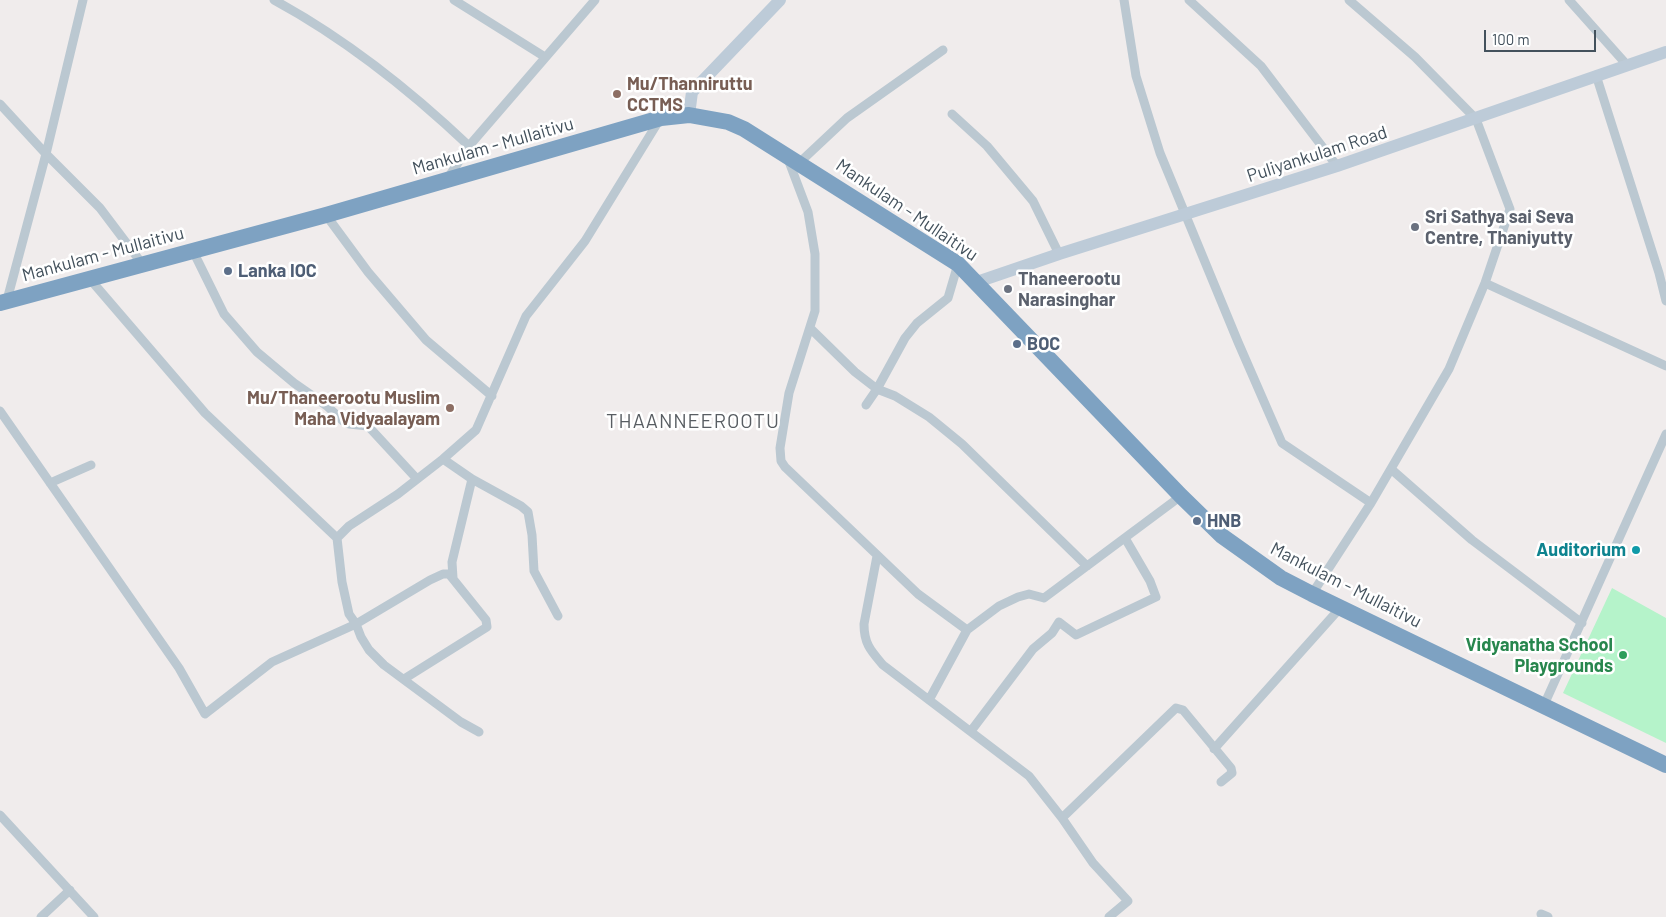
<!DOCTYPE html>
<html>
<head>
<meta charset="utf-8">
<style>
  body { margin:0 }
  #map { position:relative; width:1666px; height:917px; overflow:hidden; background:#f0ecec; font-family:Barlow,sans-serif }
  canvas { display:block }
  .scale { position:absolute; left:1484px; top:30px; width:112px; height:22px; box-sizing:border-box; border:2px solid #43515c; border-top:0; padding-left:6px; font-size:15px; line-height:18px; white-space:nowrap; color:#43515c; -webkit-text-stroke:4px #fff; paint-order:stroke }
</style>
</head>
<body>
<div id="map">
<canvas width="1666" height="917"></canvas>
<div class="scale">100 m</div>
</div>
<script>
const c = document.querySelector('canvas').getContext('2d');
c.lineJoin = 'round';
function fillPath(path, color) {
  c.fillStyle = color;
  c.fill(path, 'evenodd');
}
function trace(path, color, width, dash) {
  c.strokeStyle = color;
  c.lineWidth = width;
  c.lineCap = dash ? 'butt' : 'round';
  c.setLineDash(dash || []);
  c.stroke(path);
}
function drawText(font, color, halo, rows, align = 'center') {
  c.font = font + ' Barlow,sans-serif';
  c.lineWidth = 5;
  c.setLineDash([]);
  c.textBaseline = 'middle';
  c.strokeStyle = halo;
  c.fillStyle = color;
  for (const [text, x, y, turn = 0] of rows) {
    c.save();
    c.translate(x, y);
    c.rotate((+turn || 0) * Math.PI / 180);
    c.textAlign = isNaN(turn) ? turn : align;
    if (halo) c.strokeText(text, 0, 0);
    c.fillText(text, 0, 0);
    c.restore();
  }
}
fillPath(new Path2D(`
  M1612,588L1666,618V743L1563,693Z`), '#b5f3ca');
trace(new Path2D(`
  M274,0C344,38 411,91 469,146
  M454,0L545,57
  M1124,0L1136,76L1160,153L1238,342L1282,443L1371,503
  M1189,0L1261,66L1337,166
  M1569,0L1627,65
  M1596,75L1659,273L1666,301
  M0,104L46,154L100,208L143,265
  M952,114L987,146L1033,201L1059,254
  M788,159L808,212L815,254V311L789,393L780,448L781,461L785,467L918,594L967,630
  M799,163L847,118L943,50
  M448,178L469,146L595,0
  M326,215L368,272L426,340L492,396
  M193,251L224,314L257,352L294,383L327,406L343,421L349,424L368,426L417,479
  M89,278L205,413L337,538
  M1485,283L1666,366
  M7,300L46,154L83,0
  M810,328L855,372L877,389L895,396L929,417L962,444L1087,566
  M866,405L877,389L905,338L917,323L948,298L958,264
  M0,411L179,668L205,714L272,662L356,624L430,580L443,574H449L486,620L487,627L404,679
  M443,459L472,479L521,506L528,512L532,535L534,571L558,616
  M1391,469L1472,540L1582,623
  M50,483L91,465
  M877,556L864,624C864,644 871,651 883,665L1029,776L1062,818L1093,863L1128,901L1109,917
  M453,578L452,562L472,479
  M1312,594L1371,503L1449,369L1485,283L1510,209L1476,119L1415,57L1349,0
  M929,700L967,630L999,606L1018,597L1029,594L1044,598L1181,496
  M1544,705L1666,434
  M971,731L1033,649L1052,633L1059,622L1076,635L1156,597L1150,581L1125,538
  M479,732L461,722L384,665L369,650L361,637L356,624L349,614L342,582L337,538L349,526L398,494L443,459L476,430L526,316L585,241L660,119
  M1214,749L1341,607
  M0,815L94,917
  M1062,818L1176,708L1183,710L1231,768L1232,773L1221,782
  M1541,914L1548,917
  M41,917L70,890`), '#bbc8d1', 9);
trace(new Path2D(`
  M689,115L692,92L780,0
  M977,282L1059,254L1337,166L1666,52`), '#bdcbd8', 12);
trace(new Path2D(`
  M0,303L326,215L661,118L689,115L728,122L744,129L958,264L1181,496L1222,536L1281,578L1312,594L1666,765`), '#7ea2c2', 16);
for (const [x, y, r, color] of [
  [617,94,5,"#8d6e63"],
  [1415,227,5,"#6b7280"],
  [228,271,5,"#5c6f8a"],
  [1008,289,5,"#6b7280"],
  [1017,344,5,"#5c6f8a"],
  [450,408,5,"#8d6e63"],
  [1197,521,5,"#5c6f8a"],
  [1636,550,5,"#0f9aa8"],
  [1623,655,5,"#2e9e5b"]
]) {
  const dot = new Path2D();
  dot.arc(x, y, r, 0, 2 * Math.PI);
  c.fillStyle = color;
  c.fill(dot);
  trace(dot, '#fff', 2);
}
drawText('bold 18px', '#785e54', '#fff', [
  ["Mu/Thanniruttu",627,84],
  ["CCTMS",627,105],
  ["Mu/Thaneerootu Muslim",440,398,"right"],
  ["Maha Vidyaalayam",440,419,"right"]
], 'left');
drawText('18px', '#43515c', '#fff', [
  ["Mankulam - Mullaitivu",493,146,-16],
  ["Puliyankulam Road",1317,154,-18],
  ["Mankulam - Mullaitivu",907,210,34],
  ["Mankulam - Mullaitivu",103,254,-15],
  ["Mankulam - Mullaitivu",1346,585,27]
]);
drawText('bold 18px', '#5b616d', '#fff', [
  ["Sri Sathya sai Seva",1425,217],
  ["Centre, Thaniyutty",1425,238],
  ["Thaneerootu",1018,279],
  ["Narasinghar",1018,300]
], 'left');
drawText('bold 18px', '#4e5e75', '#fff', [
  ["Lanka IOC",238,271],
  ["BOC",1027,344],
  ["HNB",1207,521]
], 'left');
drawText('bold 18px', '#0d838f', '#fff', [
  ["Auditorium",1626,550]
], 'right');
drawText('bold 18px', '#27864d', '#fff', [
  ["Vidyanatha School",1613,645],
  ["Playgrounds",1613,666]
], 'right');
c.letterSpacing = '1px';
drawText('20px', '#585d62', '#fff', [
  ["THAANNEEROOTU",693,421]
]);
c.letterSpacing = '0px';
</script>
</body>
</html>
